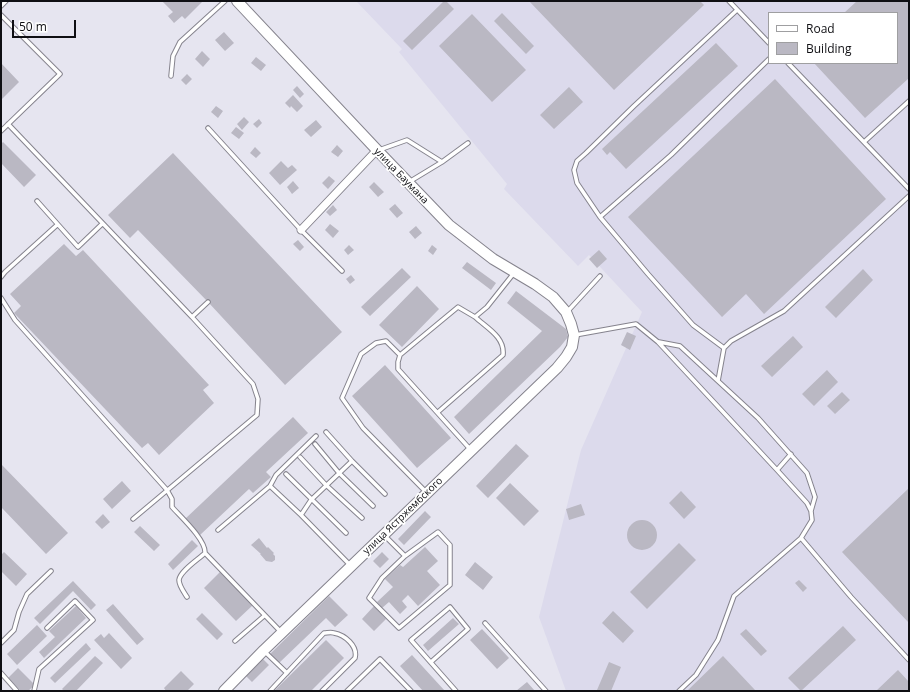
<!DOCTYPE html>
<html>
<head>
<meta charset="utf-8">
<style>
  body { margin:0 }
  #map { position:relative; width:910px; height:692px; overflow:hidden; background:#e6e5f0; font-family:"Open Sans",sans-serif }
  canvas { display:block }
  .frame { position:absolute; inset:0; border:2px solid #0f0f13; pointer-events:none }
  .legend { position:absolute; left:768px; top:12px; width:130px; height:52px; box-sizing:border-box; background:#fff; border:1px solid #9f9fa1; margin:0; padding:5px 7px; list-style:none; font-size:12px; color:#0f0f13 }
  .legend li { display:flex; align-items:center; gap:8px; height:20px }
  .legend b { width:20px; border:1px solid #9f9fa1 }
  .scale { position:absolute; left:12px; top:20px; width:64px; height:18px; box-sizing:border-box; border:2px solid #0f0f13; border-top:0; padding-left:5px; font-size:12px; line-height:14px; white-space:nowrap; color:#0f0f13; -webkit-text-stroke:3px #fff; paint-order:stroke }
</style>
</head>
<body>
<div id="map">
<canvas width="910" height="692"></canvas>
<div class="frame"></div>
<ul class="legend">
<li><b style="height:5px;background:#fff"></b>Road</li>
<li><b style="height:11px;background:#bab8c3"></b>Building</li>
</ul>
<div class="scale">50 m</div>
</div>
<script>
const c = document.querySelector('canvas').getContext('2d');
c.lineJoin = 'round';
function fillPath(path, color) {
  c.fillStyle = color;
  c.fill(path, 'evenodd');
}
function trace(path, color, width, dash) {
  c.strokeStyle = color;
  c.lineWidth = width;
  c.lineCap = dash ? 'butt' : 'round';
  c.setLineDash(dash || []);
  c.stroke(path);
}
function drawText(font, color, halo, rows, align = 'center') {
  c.font = font + ' "Open Sans",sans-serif';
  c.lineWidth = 3.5;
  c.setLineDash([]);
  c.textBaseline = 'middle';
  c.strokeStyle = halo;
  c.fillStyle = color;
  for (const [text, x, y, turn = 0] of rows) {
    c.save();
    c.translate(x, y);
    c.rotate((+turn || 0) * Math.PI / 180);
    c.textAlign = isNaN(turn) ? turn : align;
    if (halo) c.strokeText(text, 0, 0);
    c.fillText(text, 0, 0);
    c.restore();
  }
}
fillPath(new Path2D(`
  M356,1H909V691H566L539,617L581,450L642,312L589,255L578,266L504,189L507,184L399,52L402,49ZM769,13H897V63H769Z`), '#dcdaec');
fillPath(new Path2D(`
  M162,1H181L182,2L183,1H203L185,19L182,16L174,23L168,16L173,12Z
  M444,1H446L454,9L412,50L403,41Z
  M529,1H700L704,5L614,90Z
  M857,1H909V78L865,118L814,63H897V13H844Z
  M502,13L534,46L526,54L494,21Z
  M472,14L526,70L492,102L439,46Z
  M224,32L234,43L225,51L215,40Z
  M716,43L738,66L626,169L610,152L607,155L602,149Z
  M202,51L210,59L203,67L195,59Z
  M256,57L266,65L261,71L251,63Z
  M1,63L19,82L1,100Z
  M187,74L192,79L186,85L181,80Z
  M775,79L886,199L764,314L746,294L722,317L628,217Z
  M297,86L304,94L300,98L293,90Z
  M569,87L583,102L554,129L540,115Z
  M293,95L303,106L297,112L291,106L290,108L285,103Z
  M216,106L223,111L218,118L211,112Z
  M244,117L249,122L242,130L237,124Z
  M259,119L262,123L257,128L253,124Z
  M316,120L322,127L311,137L304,130Z
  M236,127L244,133L239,139L231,133Z
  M3,142L36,175L24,187L1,163V144Z
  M337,145L343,151L338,157L331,152Z
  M255,147L261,153L256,158L250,153Z
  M173,153L342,332L285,385L208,302L138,230L130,238L108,215Z
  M281,161L288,168L292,165L297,170L280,185L269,173Z
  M329,176L335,181L328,189L322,183Z
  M293,181L299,188L292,194L287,187Z
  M374,182L384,192L378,197L369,187Z
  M395,204L403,213L397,218L389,209Z
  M333,205L337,210L330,216L326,212Z
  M330,224L339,231L333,238L325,230Z
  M416,226L422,233L415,239L409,232Z
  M298,240L304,247L300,251L293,244Z
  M64,244L76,256L83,250L209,385L203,390L214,403L159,455L148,443L142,448L14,313L21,306L10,294Z
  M349,245L354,250L348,255L344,250Z
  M432,245L437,249L433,255L428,251Z
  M599,250L607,259L597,268L589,259Z
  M467,262L496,283L491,290L462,268Z
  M402,268L411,277L370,316L361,307Z
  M863,269L873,280L836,318L825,307Z
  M351,275L355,280L350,284L346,279Z
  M417,286L439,309L402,347L379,325Z
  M516,291L566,329L568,337L560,347L469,434L454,417L542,331L507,303Z
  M627,332L636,336L630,350L621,345Z
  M793,336L803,347L772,377L761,366Z
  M385,365L451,438L417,468L352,396Z
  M827,370L838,382L814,406L802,394Z
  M842,392L850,400L835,414L827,406Z
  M293,417L308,433L266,472L271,477L253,493L249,489L200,535L185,519Z
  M516,444L529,456L488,498L476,486Z
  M1,464L68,533L46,554L1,507Z
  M122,481L131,491L112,509L103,499Z
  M510,483L539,511L524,526L496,498Z
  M909,488V623L842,552Z
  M681,491L696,507L684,519L669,503Z
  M581,504L585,515L569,520L566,509Z
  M425,511L431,517L404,545L398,539Z
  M103,514L110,522L102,529L95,522Z
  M627 535a15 15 0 1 1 30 0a15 15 0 1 1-30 0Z
  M140,526L160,545L154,551L134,532Z
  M259,538L267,548L268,547L274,553L273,554L275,556V560L272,562L266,561L260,554H261L251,545Z
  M192,540L198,546L173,570L168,564Z
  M679,543L696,560L647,609L630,592Z
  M425,547L438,561L427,571L440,585L418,606L408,595L402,601L407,607L400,614L389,602L382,608L377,602L393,587L385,579L400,565L403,567Z
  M4,552L27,574L16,586L1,571V555Z
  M382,552L389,559L380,568L373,561Z
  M475,562L493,577L483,590L465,575Z
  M221,571L253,605L236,621L204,588Z
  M799,580L807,588L803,592L795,583Z
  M73,581L96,605L91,610L73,591L40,624L34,618Z
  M329,596L348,615L335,627L326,618L279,663L270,654Z
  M113,604L144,639L137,645L106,610Z
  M76,606L86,618L44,658L39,652L55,637L49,631Z
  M374,606L386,619L374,631L362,619Z
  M613,611L634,631L623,643L602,623Z
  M202,613L223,634L217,640L196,619Z
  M453,618L459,624L428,651L423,645Z
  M37,625L47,636L17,665L7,654Z
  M843,626L856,640L801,691L788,678Z
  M482,629L509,658L497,669L470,640Z
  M746,629L767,651L761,656L740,634Z
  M109,633L132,658L121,669L94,640L101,634L104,638Z
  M326,640L344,658L311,691H274Z
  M86,643L91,649L55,683L50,678Z
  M412,655L445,691H423L400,666Z
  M95,656L103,663L76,691H64L62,689Z
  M723,656L755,690L687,691Z
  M263,659L269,665L252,682L246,676Z
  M609,662L621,667L611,691H599L597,690Z
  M18,668L35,685L28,691H21L8,678Z
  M898,670L909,682V691H876Z
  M181,671L194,684L187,691H166L164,688Z
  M527,682L535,691H516Z`), '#bab8c3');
const service = new Path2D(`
  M729,1L769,43
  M1,6L6,1
  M1,15L60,74L1,131
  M788,63L909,189
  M171,76L173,56L180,42L225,1
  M8,124L192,317L253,384L258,399L257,415L133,519
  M208,128L301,230L342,271
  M864,142L909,101
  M379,150L407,140L442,162L468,143
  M409,182L442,162
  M37,201L78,247L102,224
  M600,217L671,155L769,59
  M1,277L5,272L57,225
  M1,298L15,320L167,490L172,499V507C181,517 206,540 205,553
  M567,312L600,276
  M192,317L208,302
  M575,335L636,324L658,342L777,470L807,503L811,511L812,520L801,538L851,597L909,660
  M659,342L680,346L758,418L807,473L815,497L811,511
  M724,348L693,325L648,274L600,217L577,183L574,170L577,161L586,153L634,106L737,10
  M400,355L386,341L376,343L361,354L342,398L363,428L426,492
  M718,381L724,348L731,341L784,311L909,196
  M438,412L503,355C505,337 487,328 475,317
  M326,432L352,461L385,494
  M315,444L339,473L373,506
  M470,449L398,369V362L400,355L458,307L475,317L487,307L514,273
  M300,457L326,485L362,518
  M777,470L791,454
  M286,474L346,533
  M270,486L276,475L316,436
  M301,515L311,500L352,461
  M218,530L270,486L301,515L350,565
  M384,535L405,556L382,578L369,598L399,628L450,585V545L438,532L405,556
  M187,597C184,592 179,586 179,580C180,571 199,559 205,553L281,632
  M485,623L546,691
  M235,641L264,616
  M1,643L14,630L19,612L27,594L51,571
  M264,651L287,673
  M431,662L468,629L450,607L411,640L456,691
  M1,673L17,691
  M34,691L39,669L93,620L75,601L47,628
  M270,691L324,633C327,633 331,632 334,633C345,635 358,646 355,658L322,691
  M347,691L380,659L411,691
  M679,691L696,675L718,640L734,596L801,538`);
const minor = new Path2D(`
  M301,230L377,150`);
const secondary = new Path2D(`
  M224,691L264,650L557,368L566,357L572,347L574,335L571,324L566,312L553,297L535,284L493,259L449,225L377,150L237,1`);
trace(service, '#85838d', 5.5);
trace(minor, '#85838d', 9);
trace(secondary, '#85838d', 12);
trace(service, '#fff', 3.5);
trace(minor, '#fff', 7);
trace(secondary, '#fff', 10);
drawText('10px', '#0f0f13', '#fff', [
  ["улица Баумана",401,176,46],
  ["улица Ястржембского",403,516,-44]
]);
</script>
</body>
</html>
